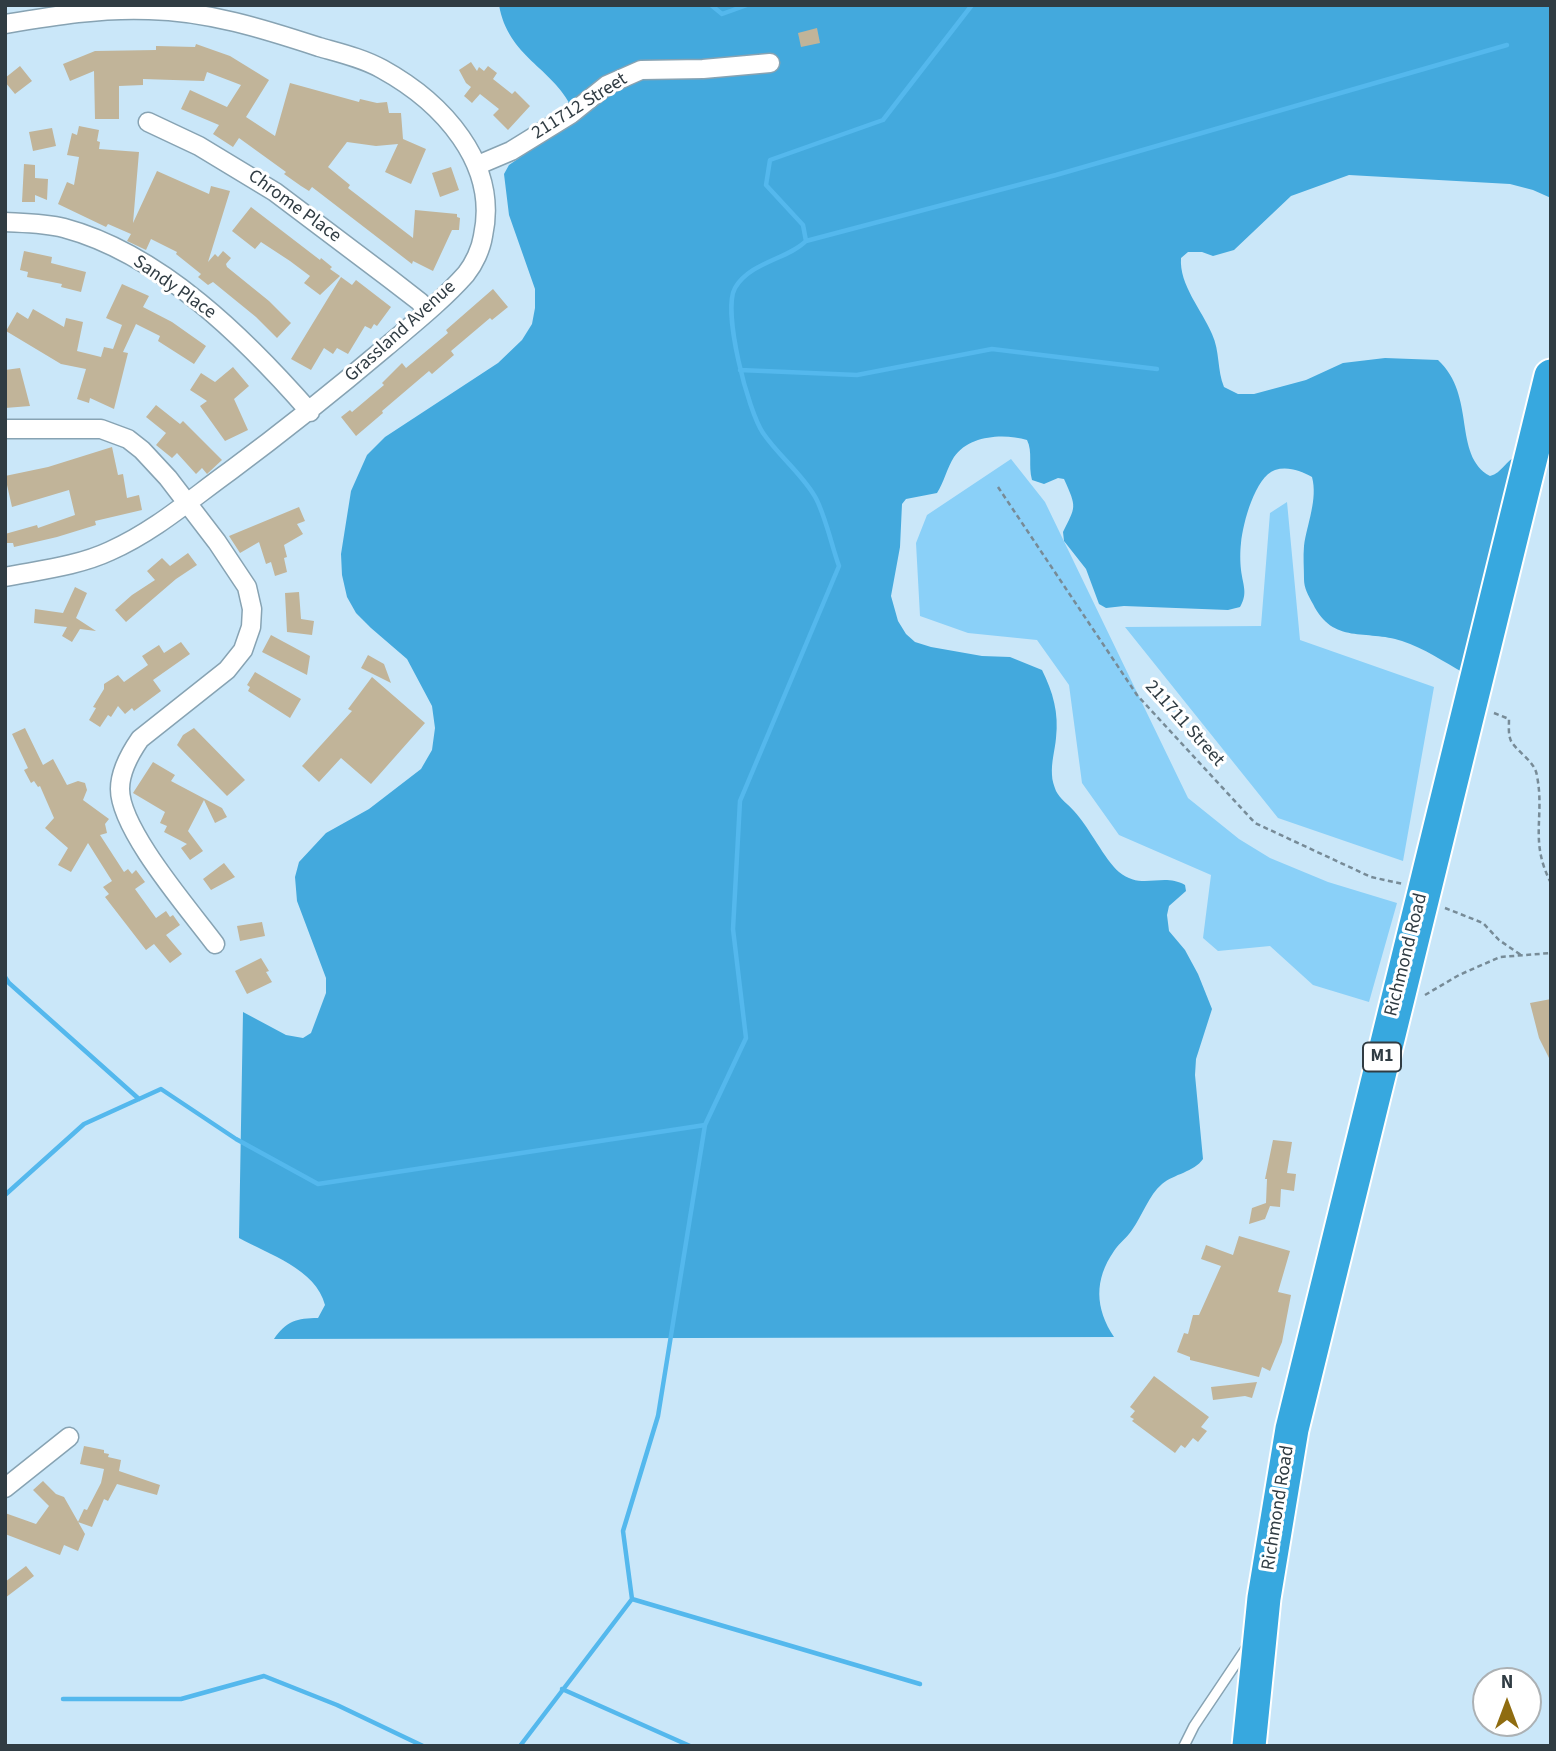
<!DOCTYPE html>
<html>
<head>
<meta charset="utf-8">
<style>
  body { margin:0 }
  #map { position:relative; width:1556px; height:1751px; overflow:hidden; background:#cae7f9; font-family:"Source Sans 3",sans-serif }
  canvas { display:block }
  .frame { position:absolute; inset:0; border:7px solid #303c43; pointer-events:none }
  .north { position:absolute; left:1472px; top:1667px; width:70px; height:70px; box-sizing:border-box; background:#fff; border:2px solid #acb1b4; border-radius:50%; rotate:0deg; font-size:19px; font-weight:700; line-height:28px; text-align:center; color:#303c43 }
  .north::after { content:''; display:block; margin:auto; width:24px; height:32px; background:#8f6c10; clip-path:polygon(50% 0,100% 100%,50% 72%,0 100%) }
</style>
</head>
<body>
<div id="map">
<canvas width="1556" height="1751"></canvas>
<div class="frame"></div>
<div class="north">N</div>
</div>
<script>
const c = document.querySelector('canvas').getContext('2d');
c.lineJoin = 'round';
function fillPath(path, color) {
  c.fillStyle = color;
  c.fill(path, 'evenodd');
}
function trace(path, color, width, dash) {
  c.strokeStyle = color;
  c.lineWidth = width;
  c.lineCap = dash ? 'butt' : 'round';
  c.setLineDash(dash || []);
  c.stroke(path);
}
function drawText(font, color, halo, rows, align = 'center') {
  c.font = font + ' "Source Sans 3",sans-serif';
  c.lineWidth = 6;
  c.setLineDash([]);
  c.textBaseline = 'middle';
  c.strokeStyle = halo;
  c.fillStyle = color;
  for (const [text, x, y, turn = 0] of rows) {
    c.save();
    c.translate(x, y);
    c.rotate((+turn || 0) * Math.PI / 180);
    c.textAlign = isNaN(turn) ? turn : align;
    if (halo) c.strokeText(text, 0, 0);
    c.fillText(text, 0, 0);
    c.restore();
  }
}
fillPath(new Path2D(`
  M1011,459L1045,502L1188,798L1239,839L1270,858L1328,882L1397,903L1369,1002L1313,985L1270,946L1218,951L1203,938L1211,875L1119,835L1082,783L1069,685L1037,640L968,633L920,616L916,543L927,515Z
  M1287,502L1300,640L1434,687L1403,861L1278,818L1125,627L1261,626L1270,513Z`), '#8ad0f8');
fillPath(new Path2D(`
  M499,5H1551V198L1533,190L1510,184L1349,175L1291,196L1234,250L1213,256L1202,252H1188L1181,258C1179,285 1202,310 1212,334C1220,351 1217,370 1224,387L1238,394H1254L1306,380L1343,363L1385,358L1438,360C1477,396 1452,455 1490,476C1502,473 1506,460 1518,455L1464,673C1444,662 1424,648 1402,641C1366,629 1333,645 1313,604C1308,595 1304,588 1304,579C1304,568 1303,557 1304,546C1307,524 1318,499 1312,477C1301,471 1288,466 1275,470C1255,477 1243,523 1241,543C1240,551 1240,562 1241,570C1243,586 1248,593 1240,607L1228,610L1124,606L1106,608L1099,604L1086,569L1064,541L1063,532C1076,506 1077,508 1064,479L1058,478L1044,484L1032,480C1028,465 1033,452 1027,440C1004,433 969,435 954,457C947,468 944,482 937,493L906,499L902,504L900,547L891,596L898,621L906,634L915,642L931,647L982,656L1010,657L1042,670C1053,692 1059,713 1056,738C1055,750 1051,762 1052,775C1052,780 1054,786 1056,791C1060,799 1068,804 1074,811C1089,827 1105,860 1119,872C1142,891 1162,872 1185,885L1186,891L1169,906L1167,915L1169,931L1185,950L1198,974L1212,1009L1196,1059L1195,1075L1203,1159C1194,1172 1174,1174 1162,1184C1149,1195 1142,1216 1132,1230C1127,1238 1119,1243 1114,1251C1094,1280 1095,1308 1114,1337L274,1339C286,1321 297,1318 318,1318L325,1305C316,1269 268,1254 239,1238L243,1012L286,1035L303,1038L311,1033L326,993V978L297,901L295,877L299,862L326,833L369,809L421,769L432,750L435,728L432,706L407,659L371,628L356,613L347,597L342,575L341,554L351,491L367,455L385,437L498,363L522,340L532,324L535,308V289L509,215L504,174L509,165L570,123L572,108C552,67 508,57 499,5Z`), '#43a9dd');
trace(new Path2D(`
  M711,5L722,14L747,5
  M806,241L1056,175L1507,45
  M740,370L857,375L992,349L1157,369
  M5,977L9,983L139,1099
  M5,1195L84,1124L161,1089L236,1139L318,1184L705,1125
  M632,1599L920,1684
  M562,1689L690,1746
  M63,1699H181L264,1676L337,1705L423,1746
  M520,1746L632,1599L623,1531L658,1416L705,1125L746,1038L733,929L740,801L839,566C832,547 824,510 814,495C800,472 778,455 763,433C748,411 722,311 735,288C750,262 788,259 806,241L803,225L766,185L770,160L883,120L972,5`), '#54b8ed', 4.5);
fillPath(new Path2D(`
  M817,28L820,43L801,47L798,33Z
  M196,44L230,56L269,80L246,117L275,136L290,83L359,102L360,99L377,103L387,102L389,113H401L403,139L426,149L411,184L385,172L398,144L376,146L347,142L328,167L350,185L348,188L413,238L415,210L457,214V217L460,218L459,230H452L433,271L413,261L412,264L312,187L309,191L301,186L284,174L286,172L239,138L233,147L213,134L219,125L181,109L190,90L227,107L241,85L207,72L204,81L143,79V85L119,86V119H95L94,71L70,81L63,64L95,51L156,50V46L195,47Z
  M471,62L477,71L479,67L484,71L488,66L497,73L493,79L512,94L515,91L530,106L508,130L493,115L499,109L480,94L472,103L464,96L471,87L466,83L459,70Z
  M20,66L32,81L15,94L5,82V78Z
  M79,126L99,130L97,141L100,142L99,149L139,152L133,223L157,171L209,194L211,186L230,191L208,262L215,254L218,257L223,251L231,258L226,264L227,267L269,301L291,323L277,338L256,317L213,282L208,285L198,277L201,274L176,254L177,252L151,239L146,250L127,241L131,234L108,224L106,227L58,204L67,182L74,185L79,157L67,155L72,133L77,135Z
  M52,128L56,146L33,151L29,132Z
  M24,164L35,165V178L48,179L47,200L35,195V202H22Z
  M451,167L459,190L440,197L432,173Z
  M251,207L320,260L321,258L332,267L330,269L340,276L320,295L304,283L310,276L290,261L261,242L255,249L232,231Z
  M24,251L52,257L51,263L86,272L81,292L61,287L62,284L27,277L28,272L20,270Z
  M341,277L352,285L356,280L391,307L377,326L374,324L371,329L365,326L348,354L337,348L333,354L324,348L311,370L291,359Z
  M122,284L149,296L143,307L172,322L206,346L194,364L158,341L160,336L136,324L123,352L128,353L114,409L90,398L89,403L77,399L86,369L61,364L6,331L17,312L28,319L33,309L64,327L66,318L83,322L77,351L101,357L104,347L113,349L122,325L106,318Z
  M493,289L508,307L492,320L490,318L451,351L454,355L432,374L429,371L382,411L383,413L356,436L341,417L350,410L352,412L384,385L382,383L402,363L406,368L448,333L446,330Z
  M233,367L249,386L234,399L248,430L225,441L200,406L207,401L190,390L201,373L215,382Z
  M20,368L30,406L5,408V370Z
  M156,405L180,424L183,421L222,460L207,474L202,468L196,474L177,453L172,458L156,445L166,433L146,417Z
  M112,447L118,475L123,474L127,498L139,495L142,510L95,521L96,525L57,537L14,547L13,543H5V534L37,525L38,528L75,515L69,490L12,507L5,476L48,467Z
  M299,507L305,521L297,524L303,534L284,545L287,557L284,558L287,572L275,576L271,562L266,564L259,542L240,553L229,536Z
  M188,553L197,565L176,579L126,622L115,610L132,595L155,580L147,571L162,558L170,566Z
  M75,587L87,593L76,618L96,631L80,629L72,642L62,636L67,627L34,623L35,609L63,613Z
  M299,592L301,619L314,621L312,635L287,632L285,593Z
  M271,635L310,656L307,675L262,652Z
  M181,642L190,654L153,680L161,691L134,711L132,708L125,714L118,706L111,717L108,715L100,727L89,720L96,708L93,707L104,689V684L118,675L124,682L148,665L142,656L159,645L164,653Z
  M368,655L384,664L391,683L361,668Z
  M255,672L301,699L290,718L248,691L250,687L247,685Z
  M372,677L425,723L371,784L341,758L319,782L302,766L352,711L348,709Z
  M25,728L43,765L53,759L67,785L78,781L85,783L87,790L83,800L109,819L105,824L107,833L100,835L124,872L128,869L132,874L136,870L145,882L135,889L156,918L166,911L170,917L173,915L180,925L166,935L182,954L170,963L154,944L146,950L105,897L109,894L103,887L112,881L88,843L71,872L58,865L68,848L45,828L54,818L40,786L38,787L34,781L31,783L24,770L28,768L12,734Z
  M194,728L245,780L227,796L177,745L183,735Z
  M153,762L175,775L171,781L222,808L227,817L215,823L204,800L188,831L203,851L190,860L181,848L187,844L164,832L167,826L160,823L165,812L133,793Z
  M224,863L235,877L211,890L203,879Z
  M262,922L265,936L240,941L237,926Z
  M261,958L269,971L266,972L272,982L247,994L235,971Z
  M1551,999V1062L1539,1038L1530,1003Z
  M1273,1140L1292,1142L1287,1173L1296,1174L1294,1191L1281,1189L1280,1207L1270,1206L1265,1219L1249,1224L1252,1208L1266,1203L1267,1179H1265Z
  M1239,1236L1290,1251L1278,1292L1291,1295L1282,1342L1270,1371L1262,1367L1259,1377L1190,1360V1357L1177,1352L1184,1333L1188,1334L1193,1315H1199L1221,1266L1201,1259L1206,1245L1233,1255Z
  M1154,1376L1209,1417L1201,1427L1207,1431L1198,1442L1193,1438L1185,1448L1181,1445L1175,1453L1132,1421L1134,1419L1130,1417L1135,1411L1130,1407Z
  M1257,1382L1252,1398L1245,1396L1213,1400L1211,1387Z
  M84,1446L104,1450V1453L109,1454L108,1457L121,1460L119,1471L160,1485L157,1495L117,1484L108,1501L104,1499L92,1527L78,1522L84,1509L87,1510L101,1483L104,1469L80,1464Z
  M43,1481L56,1494L64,1497L85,1534L78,1551L64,1545L60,1555L5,1534V1513L36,1524L49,1506L33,1490Z
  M26,1566L34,1576L5,1598V1582Z`), '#c1b499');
const lane = new Path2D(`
  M1184,1746L1194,1726L1247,1647`);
const street = new Path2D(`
  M5,24C53,16 100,8 149,10C207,11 264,29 319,47C340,53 362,58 382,69C442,102 499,163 483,236C481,249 474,264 466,274C442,301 413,324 386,347C334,391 284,431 230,471C191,499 155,531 110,551C78,566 40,570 5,577
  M148,122L199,146L275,192L389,278L420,302L427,312
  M478,165L511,151L571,114L607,85L641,70L703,69L770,63
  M5,222C25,223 45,223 64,228C161,254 246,339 310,412
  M5,429H101L128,439L142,450L168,478L217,542L247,587L252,609L251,627L243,650L227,670L140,739C131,752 120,772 120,789C120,830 189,909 215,944
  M5,1488L69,1437`);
const highway = new Path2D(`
  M1249,1746L1264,1598L1292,1429L1551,376`);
trace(lane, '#87a3b3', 12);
trace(street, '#87a3b3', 21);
trace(highway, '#fff', 37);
trace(new Path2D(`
  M998,487L1137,695L1255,823L1371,877L1403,884
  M1494,713L1509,719C1509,726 1508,734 1511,741C1518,753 1535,761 1537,776C1545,817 1529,841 1551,883
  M1445,908L1483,923L1499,940L1521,955
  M1425,995L1459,975L1500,957L1551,953`), '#778b97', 2.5, [5, 3.5]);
trace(lane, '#fff', 9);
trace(street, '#fff', 18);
trace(highway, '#37a8df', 33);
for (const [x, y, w] of [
  [1382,1057,38]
]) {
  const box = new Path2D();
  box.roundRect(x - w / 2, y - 14.5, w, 29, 5);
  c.fillStyle = '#fff';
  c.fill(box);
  trace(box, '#303c43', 2);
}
drawText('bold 18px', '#303c43', null, [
  ["M1",1382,1057]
]);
drawText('19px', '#303c43', '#fff', [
  ["211712 Street",580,107,-32],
  ["Chrome Place",294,207,36],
  ["Sandy Place",174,288,35],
  ["Grassland Avenue",401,332,-42],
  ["211711 Street",1184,724,48],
  ["Richmond Road",1407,955,-76],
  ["Richmond Road",1279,1508,-81]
]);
</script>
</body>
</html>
